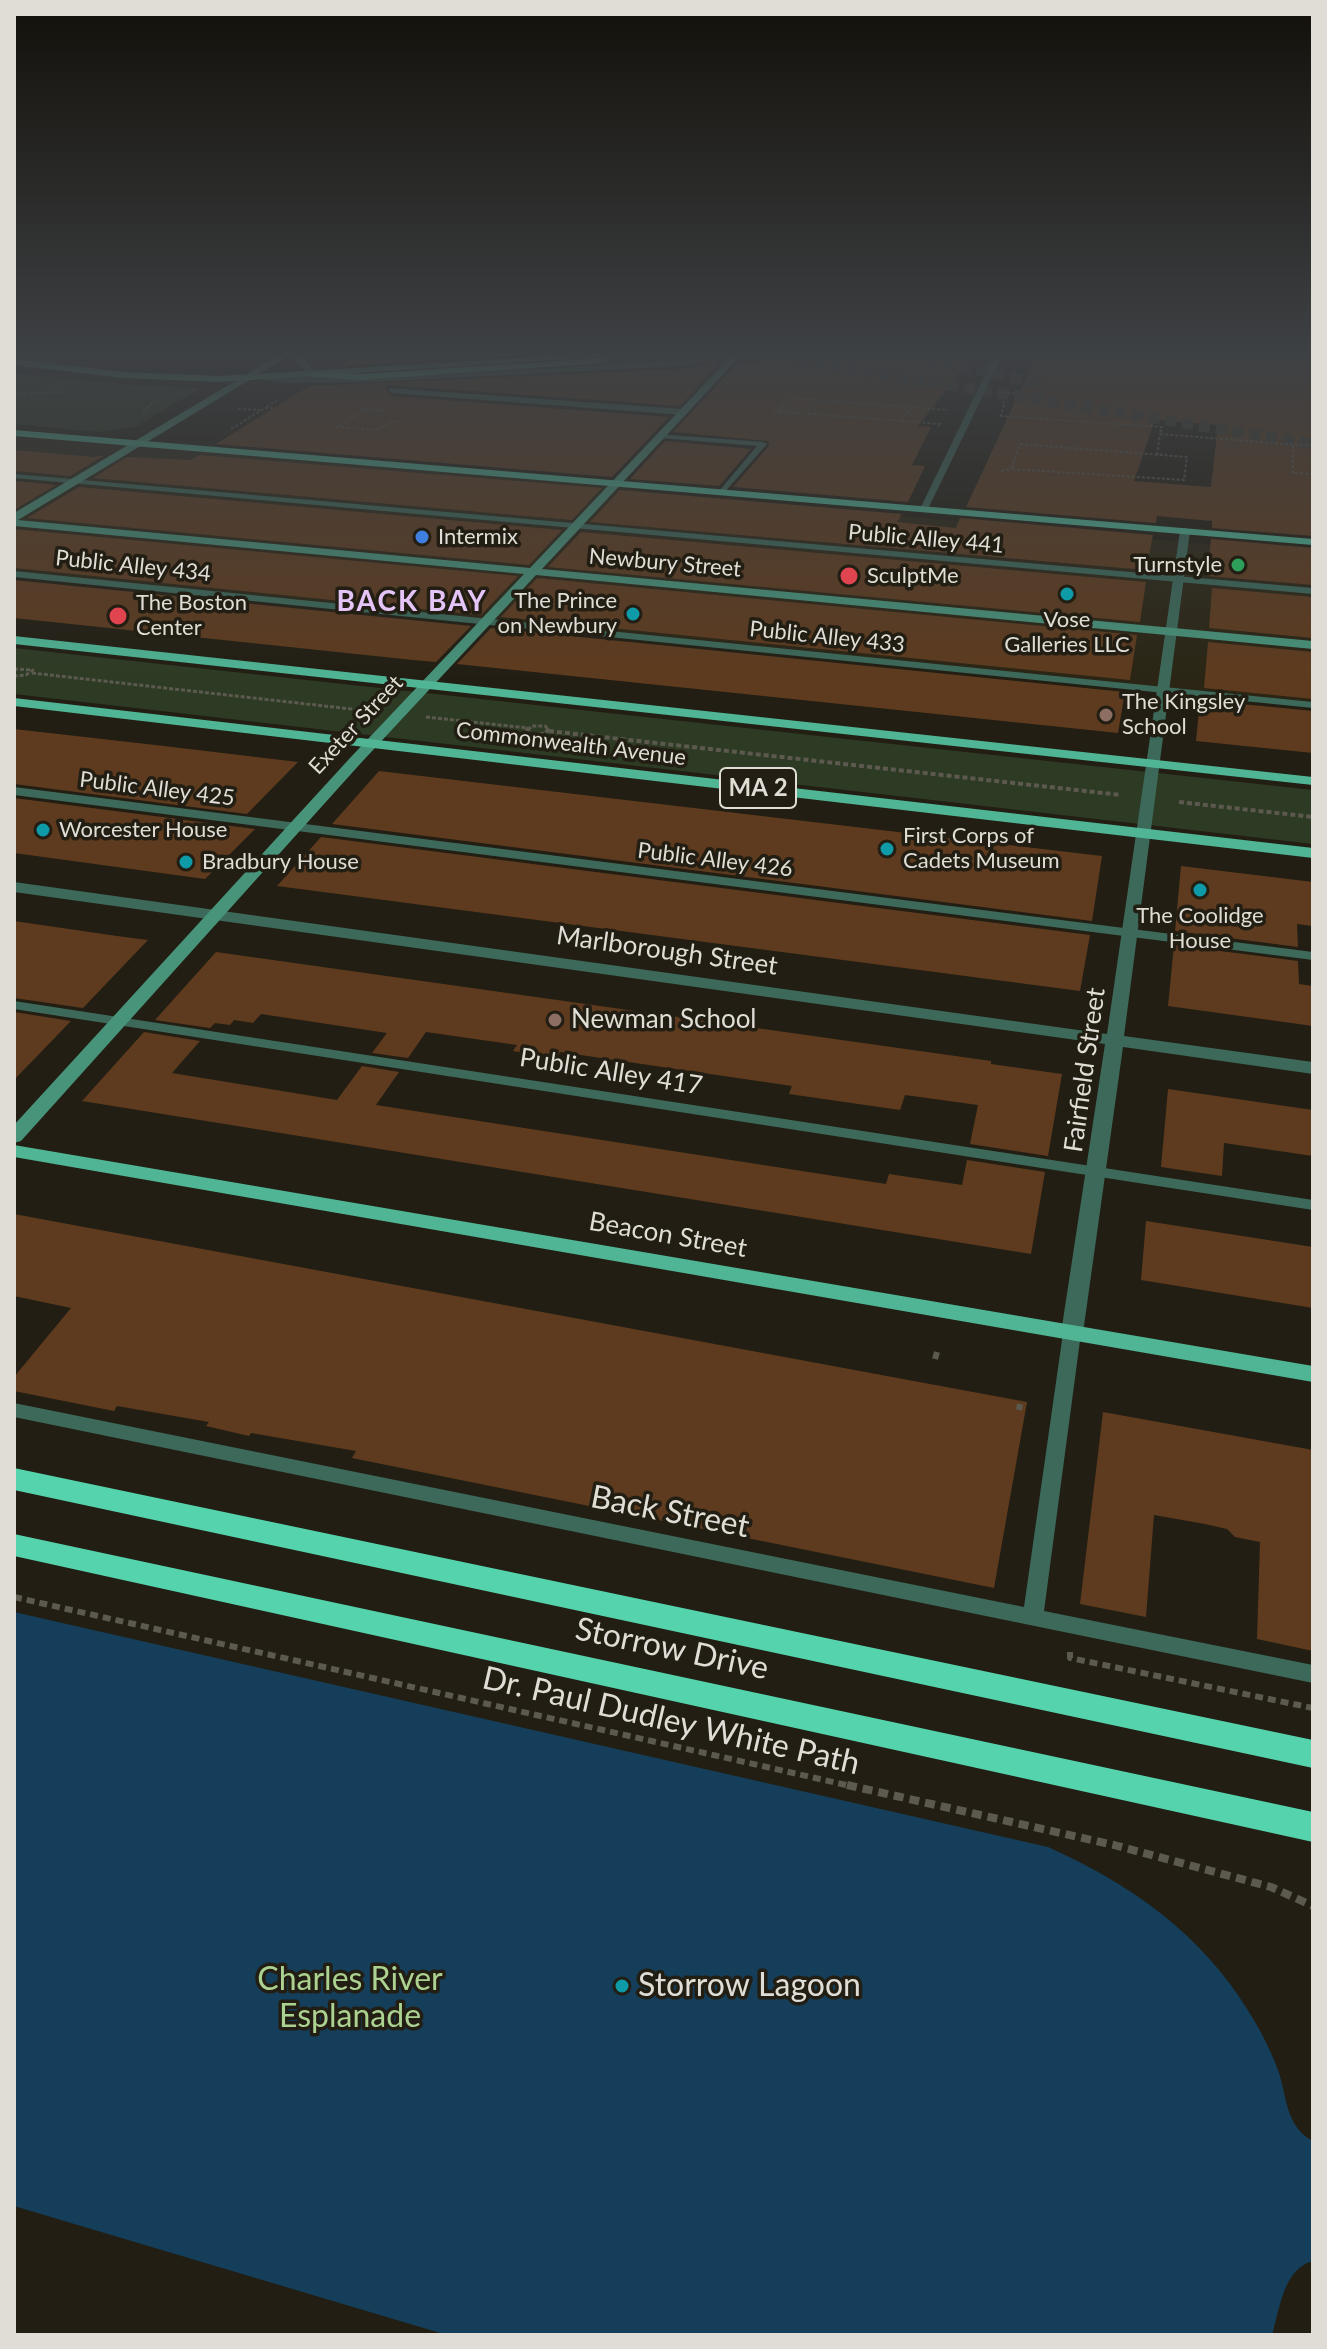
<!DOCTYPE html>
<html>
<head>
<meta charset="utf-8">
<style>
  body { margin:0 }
  #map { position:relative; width:1327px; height:2349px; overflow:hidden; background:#221e13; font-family:Lato,sans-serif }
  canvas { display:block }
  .frame { position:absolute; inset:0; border:16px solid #dfddd6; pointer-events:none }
</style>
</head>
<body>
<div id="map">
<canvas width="1327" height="2349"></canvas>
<div class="frame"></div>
</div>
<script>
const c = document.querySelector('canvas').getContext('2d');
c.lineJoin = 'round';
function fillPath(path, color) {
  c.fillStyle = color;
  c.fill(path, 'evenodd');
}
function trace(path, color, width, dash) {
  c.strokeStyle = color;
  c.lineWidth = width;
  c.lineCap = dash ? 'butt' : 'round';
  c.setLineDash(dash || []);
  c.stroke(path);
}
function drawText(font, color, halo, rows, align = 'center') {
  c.font = font + ' Lato,sans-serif';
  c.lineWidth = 7;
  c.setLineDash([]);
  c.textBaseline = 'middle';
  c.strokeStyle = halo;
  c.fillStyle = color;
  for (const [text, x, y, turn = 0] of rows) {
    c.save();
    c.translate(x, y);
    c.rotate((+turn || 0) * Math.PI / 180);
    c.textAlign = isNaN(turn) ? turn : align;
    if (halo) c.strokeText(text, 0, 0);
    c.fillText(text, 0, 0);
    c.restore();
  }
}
fillPath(new Path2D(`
  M14,434L615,483L642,492L1313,554V705L14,574Z`), '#2a2514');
fillPath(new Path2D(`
  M14,373L133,385L201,388L135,427L98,432L14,424Z
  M14,648L1313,790V844L14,694Z`), '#2e3b24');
fillPath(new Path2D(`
  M14,1612L1048,1847C1129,1883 1202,1934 1249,2012C1261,2031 1271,2051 1279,2073C1287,2098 1286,2127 1313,2141V2261C1283,2269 1280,2309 1272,2335H447L14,2206Z`), '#143e59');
fillPath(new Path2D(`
  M361,352H566L340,366Z
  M857,352H976L918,426L931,427L912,465L925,466L908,502L733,487L769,446L768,441L673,432L738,363Z
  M1053,352H1276L1313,357V536L1212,528V521L1157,516L1156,523L966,507L1035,359L1049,358ZM1155,420L1218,425L1211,487L1134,481Z
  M719,364L680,406L388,385L385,387L391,396L669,417L612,477L216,444L309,386L680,369Z
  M665,441L751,449L719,486L630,479Z
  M14,450L94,457L105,455L70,476L14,471Z
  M200,455L602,488L572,520L93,478L127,457L190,460Z
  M14,481L56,485L14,510Z
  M79,487L562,530L529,565L27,518Z
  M620,490L902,514L897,522L956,528L960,518L1153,535L1146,570L590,522Z
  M14,529L518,576L481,615L14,568Z
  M581,532L1146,582L1140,622L548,567Z
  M1211,539L1313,548V585L1207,576Z
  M537,578L1137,635L1130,680L501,617Z
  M14,580L471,626L436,662L413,660L14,618Z
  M1212,588L1313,597V638L1209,628Z
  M491,628L1125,692L1118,733L457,664Z
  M1208,642L1313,652V699L1204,688Z
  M1200,700L1313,711V753L1196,741Z
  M14,729L164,746L298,762L247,814L14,784Z
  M379,771L1102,856L1092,921L332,824Z
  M14,798L255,829L205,879L14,853Z
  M321,837L1090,935L1080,991L277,886Z
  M1181,866L1313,882V926L1297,924L1298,947L1175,931Z
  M14,921L117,936L148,940L83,1008L14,998Z
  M1174,945L1298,961L1299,984L1313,986V1026L1168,1006Z
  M216,952L991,1061V1064L1062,1074L1048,1156L970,1144L978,1105L905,1095L900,1110L789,1094L792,1086L560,1052L557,1058L513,1051L517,1045L426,1032L408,1058L372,1053L387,1033L261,1014L253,1023L234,1020L230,1025L215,1023L210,1028L155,1020Z
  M14,1012L71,1021L14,1080Z
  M144,1032L200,1041L172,1073L337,1100L362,1066L399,1072L376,1105L718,1158L886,1184L889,1174L962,1185L967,1160L1045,1172L1031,1254L82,1101Z
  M1168,1089L1313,1110V1156L1224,1143L1222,1176L1161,1167Z
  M14,1214L1027,1402L994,1588L352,1458L356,1451L251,1433L249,1436L206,1426L209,1422L117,1406L114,1411L14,1391V1377L71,1308L14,1296Z
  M1146,1221L1313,1247V1308L1141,1280Z
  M1103,1412L1313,1450V1651L1257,1639L1260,1542L1235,1537L1227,1529L1205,1524L1154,1515L1146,1617L1080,1604Z`), '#5e3b1e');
trace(new Path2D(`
  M746,352L1313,444
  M894,352L1045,385
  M602,361L700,359L759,362`), '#3e3b30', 11, [11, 6]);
trace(new Path2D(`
  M1026,358L1055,356
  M1007,393L1018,394
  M14,394L64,392
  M273,408H265L277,400
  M238,409L260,410
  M361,409L388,411
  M773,411L940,424L938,427
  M779,411L789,398L948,410
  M143,412L158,397
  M1000,416L1162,427L1160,434L1313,446
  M1000,417L1005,404L1002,402
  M901,421L910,407
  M340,426L364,409
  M336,427L376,430L392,421L400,422
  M231,429L265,408
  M1020,444L1187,457L1184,480L1011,469Z
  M1293,445V473L1313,474
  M1157,455L1160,434
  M1001,471L1011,469`), '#5c594f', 2, [3, 2]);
trace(new Path2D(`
  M14,669L33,670L26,675L14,676
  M32,673L369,711
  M426,717L528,728
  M528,730L532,726H545L549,730`), '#5c594f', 3, [4, 2]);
trace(new Path2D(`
  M529,728L527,730L532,734H545L549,728
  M549,731L1121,795
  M1179,802L1313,817`), '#5c594f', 4, [5, 3]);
trace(new Path2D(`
  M935,1359L937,1352
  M1019,1410L1020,1404
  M14,1597L855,1787
  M1070,1652V1658L1313,1708`), '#5c594f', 6, [8, 5]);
trace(new Path2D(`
  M847,1785L1114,1845L1271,1887L1313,1906`), '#5c594f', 8, [10, 6]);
fillPath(new Path2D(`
  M657,434L763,442L767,444L723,494H720V490L757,446L660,438Z
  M14,474L1313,588V594L14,478Z
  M14,571L1313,702V708L14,577Z
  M14,787L1313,952V960L14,795Z
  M14,1001L1313,1200V1210L14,1009Z
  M1072,1327L1078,1329L1081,1333L1044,1611L1313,1665V1683L14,1417V1403L1024,1607L1063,1333L1066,1329Z`), '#3c695a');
fillPath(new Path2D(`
  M61,352H72L44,368L37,366Z
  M728,352H742L719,360L680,366L373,382L290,383L245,378L249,375L414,376L680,361Z
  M996,352H1004L928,509L919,511Z
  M388,388L683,409L688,412L683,415L391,393Z
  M1185,528L1190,531L1124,1036L1313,1062V1074L1123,1047L1083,1333L1080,1338H1064L1061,1333L1105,1044L14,892V882L1107,1034L1180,531Z`), '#3c695a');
fillPath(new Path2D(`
  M284,352H302L305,361L318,374L311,376L298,364L294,353L18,520L530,568L735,352H744L542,569L1313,641V649L536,575L360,764L21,1141L14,1143V1125L350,758L524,574L14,526V513Z`), '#48947b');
fillPath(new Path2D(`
  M622,352H674L220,382L124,378L14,365V359L124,372L220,376Z
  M14,430L1313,539V545L14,436Z
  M14,636L1313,777V785L14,644Z
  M14,698L1313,848V858L14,706Z
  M14,1145L1313,1366V1382L14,1157Z`), '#4fb595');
fillPath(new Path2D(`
  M602,358L606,359V363L360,380L314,377L309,374L314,371L360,374Z
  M14,1468L1313,1740V1768L14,1490Z
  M14,1534L1313,1812V1842L14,1556Z`), '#55d3ac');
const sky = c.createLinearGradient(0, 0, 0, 681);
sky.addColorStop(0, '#13100a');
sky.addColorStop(0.52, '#3e4144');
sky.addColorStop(1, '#3e414400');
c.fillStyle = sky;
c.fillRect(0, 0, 1327, 681);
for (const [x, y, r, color] of [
  [422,537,8,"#3f7fe0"],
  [1238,565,8,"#2e9e5b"],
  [849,576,10,"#e0444e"],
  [1067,594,8,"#0f9aa8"],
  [633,614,8,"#0f9aa8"],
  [118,616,10,"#e0444e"],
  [1106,715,8,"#8d6e63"],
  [43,830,8,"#0f9aa8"],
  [887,849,8,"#0f9aa8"],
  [186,862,8,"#0f9aa8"],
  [1200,890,8,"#0f9aa8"],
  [555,1020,8,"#8d6e63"],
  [622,1986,8,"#0f9aa8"]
]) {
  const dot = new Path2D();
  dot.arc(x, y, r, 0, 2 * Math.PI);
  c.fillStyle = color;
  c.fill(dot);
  trace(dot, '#221e13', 3);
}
drawText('22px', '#dfddd6', '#221e13', [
  ["Intermix",438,537],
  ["Turnstyle",1222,565,"right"],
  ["SculptMe",867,576],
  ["The Prince",617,601,"right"],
  ["on Newbury",617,626,"right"],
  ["The Boston",136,603],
  ["Center",136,628],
  ["Vose",1067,620,"center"],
  ["Galleries LLC",1067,645,"center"],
  ["The Kingsley",1122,702],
  ["School",1122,727],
  ["Worcester House",59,830],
  ["First Corps of",903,836],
  ["Cadets Museum",903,861],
  ["Bradbury House",202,862],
  ["The Coolidge",1200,916,"center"],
  ["House",1200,941,"center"]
], 'left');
drawText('22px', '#dfddd6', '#221e13', [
  ["Public Alley 441",926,539,5],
  ["Newbury Street",665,563,5],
  ["Public Alley 434",133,566,6],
  ["Public Alley 433",827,637,6],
  ["Exeter Street",356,725,-47],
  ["Commonwealth Avenue",571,744,7],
  ["Public Alley 425",157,789,7],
  ["Public Alley 426",715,860,7]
]);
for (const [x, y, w] of [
  [758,788,76]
]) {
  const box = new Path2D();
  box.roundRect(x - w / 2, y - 20, w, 40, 6);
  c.fillStyle = '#221e13';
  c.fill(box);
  trace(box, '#dfddd6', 2);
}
drawText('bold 24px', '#dfddd6', null, [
  ["MA 2",758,788]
]);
drawText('26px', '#dfddd6', '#221e13', [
  ["Marlborough Street",667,951,8],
  ["Fairfield Street",1085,1070,-82],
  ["Public Alley 417",611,1072,9],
  ["Beacon Street",668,1235,10]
]);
drawText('26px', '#dfddd6', '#221e13', [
  ["Newman School",571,1020]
], 'left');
c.letterSpacing = '2px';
drawText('bold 28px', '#e5c4f8', '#221e13', [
  ["BACK BAY",412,602]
]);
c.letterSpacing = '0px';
drawText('32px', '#dfddd6', '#221e13', [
  ["Back Street",670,1512,11],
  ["Storrow Drive",672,1649,12],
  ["Dr. Paul Dudley White Path",671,1721,13]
]);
drawText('32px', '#acd291', '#221e13', [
  ["Charles River",350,1980],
  ["Esplanade",350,2017]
]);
drawText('32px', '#dfddd6', '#221e13', [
  ["Storrow Lagoon",638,1986]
], 'left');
</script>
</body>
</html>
